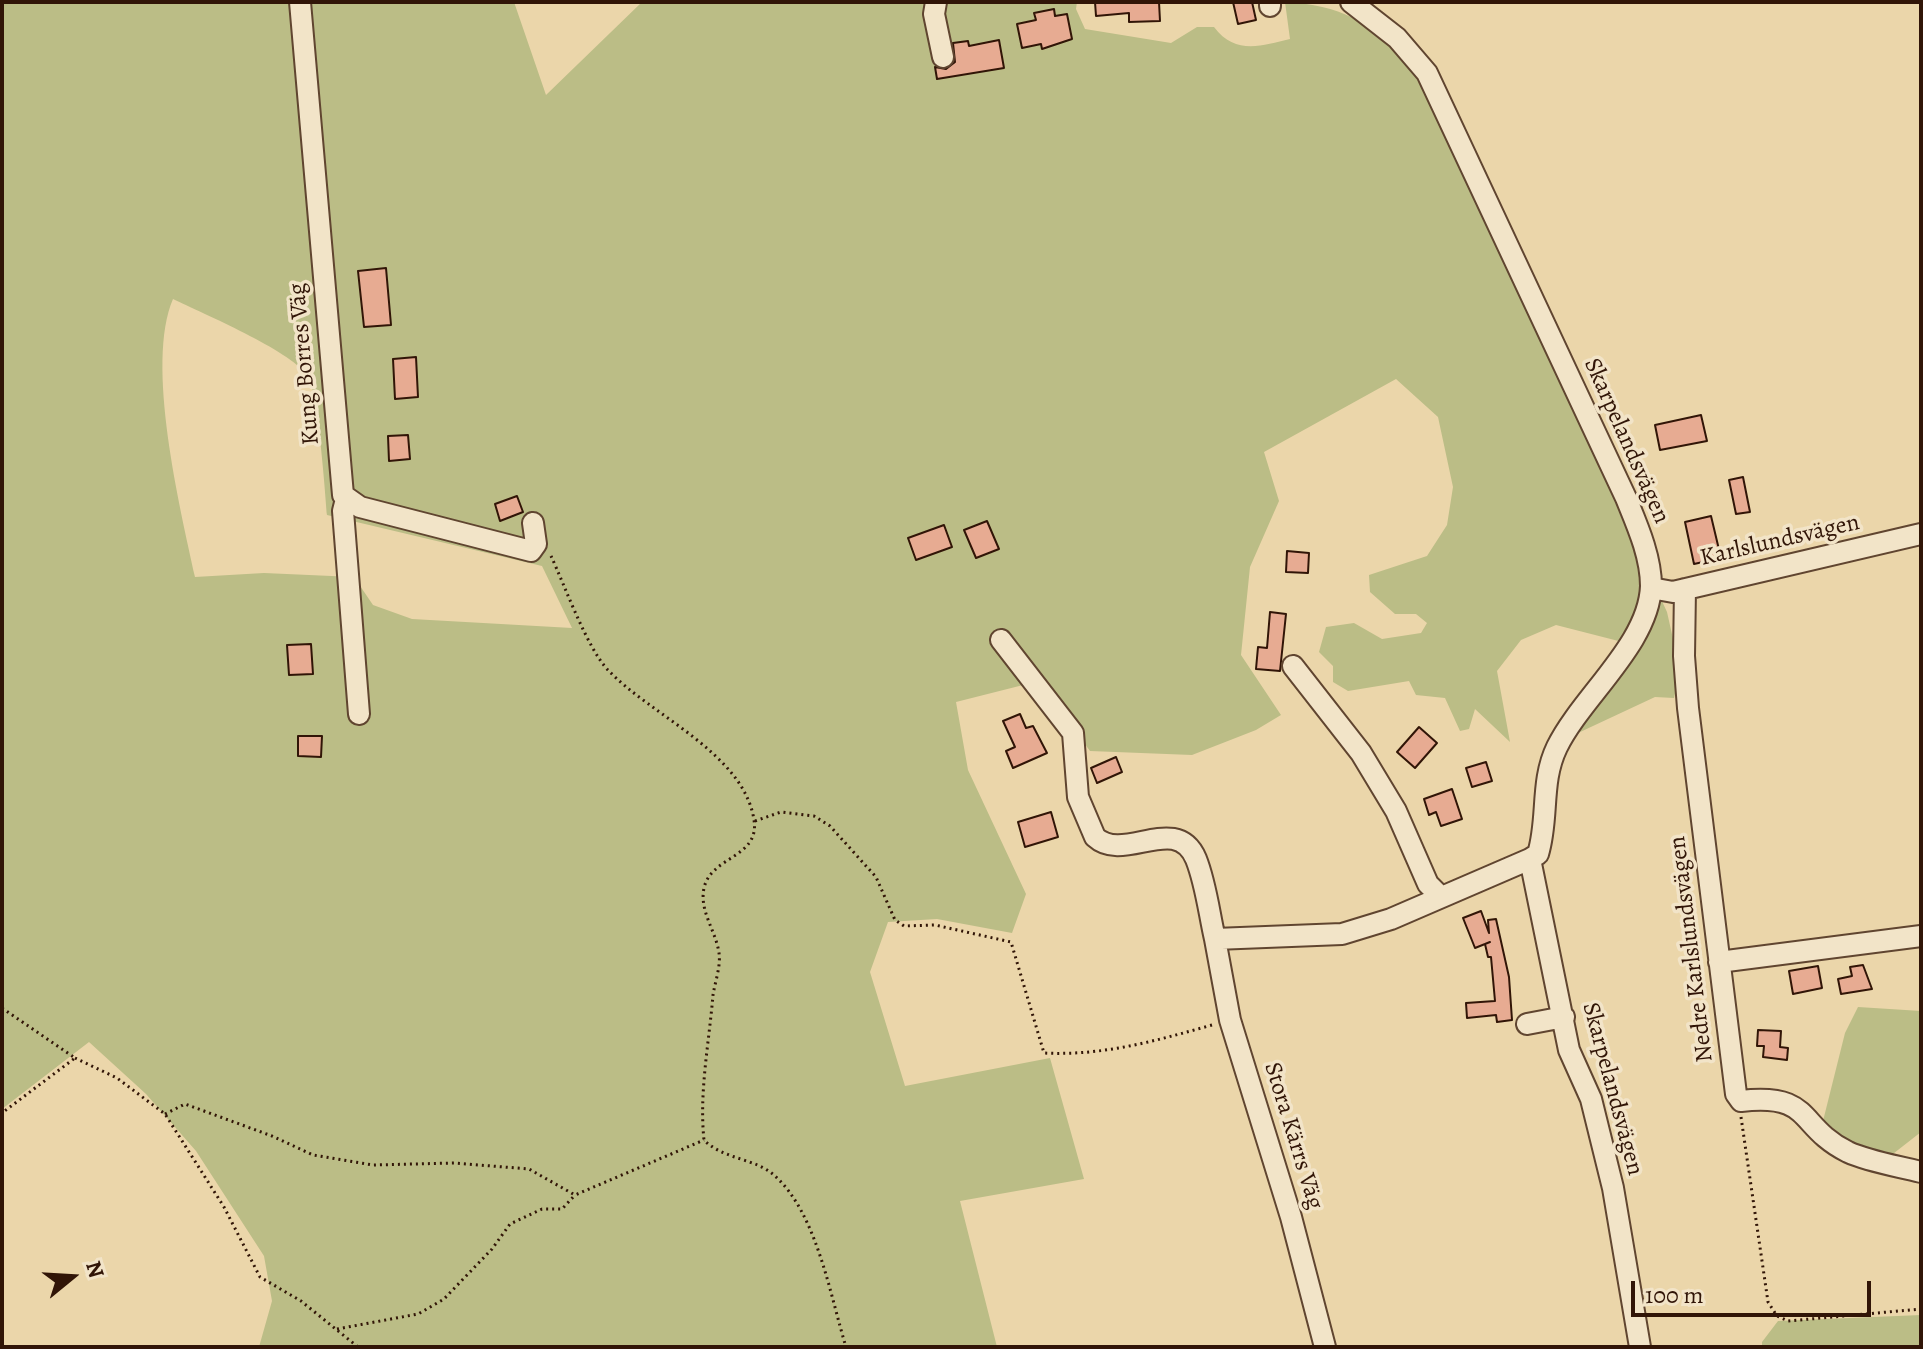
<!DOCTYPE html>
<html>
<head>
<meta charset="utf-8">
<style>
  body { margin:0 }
  #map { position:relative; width:1923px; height:1349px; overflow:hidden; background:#ebd6aa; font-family:Alegreya,serif }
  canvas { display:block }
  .frame { position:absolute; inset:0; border:4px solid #311507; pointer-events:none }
  .north { position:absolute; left:32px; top:1237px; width:80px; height:80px; -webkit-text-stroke:6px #f2e4c8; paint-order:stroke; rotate:72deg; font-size:22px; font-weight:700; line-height:32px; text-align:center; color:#311507 }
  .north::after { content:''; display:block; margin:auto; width:28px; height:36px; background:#311507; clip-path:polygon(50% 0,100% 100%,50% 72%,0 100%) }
  .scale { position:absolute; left:1631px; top:1281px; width:240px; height:36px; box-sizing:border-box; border:4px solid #311507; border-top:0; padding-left:10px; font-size:24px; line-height:28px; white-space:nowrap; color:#311507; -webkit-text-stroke:6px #f2e4c8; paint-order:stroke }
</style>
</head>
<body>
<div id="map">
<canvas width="1923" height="1349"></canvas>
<div class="frame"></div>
<div class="north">N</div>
<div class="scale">100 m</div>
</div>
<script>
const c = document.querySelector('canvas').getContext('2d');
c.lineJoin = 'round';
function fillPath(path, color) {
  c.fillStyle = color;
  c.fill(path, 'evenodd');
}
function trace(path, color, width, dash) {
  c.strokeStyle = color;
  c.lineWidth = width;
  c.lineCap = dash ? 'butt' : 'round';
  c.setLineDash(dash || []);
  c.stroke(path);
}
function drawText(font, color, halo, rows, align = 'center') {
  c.font = font + ' Alegreya,serif';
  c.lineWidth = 7;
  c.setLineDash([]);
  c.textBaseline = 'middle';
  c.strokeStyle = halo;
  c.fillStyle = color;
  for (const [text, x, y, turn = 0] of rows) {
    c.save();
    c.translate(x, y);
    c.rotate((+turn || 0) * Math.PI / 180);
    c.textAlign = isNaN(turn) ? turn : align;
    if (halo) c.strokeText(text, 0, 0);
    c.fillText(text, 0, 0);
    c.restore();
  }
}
fillPath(new Path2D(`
  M2,2H514L546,95L642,2H1077L1076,9L1085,29L1171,43L1197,27H1214C1235,55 1261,46 1290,39L1285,2C1341,5 1368,22 1409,59L1667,612L1680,670L1674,698L1655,697L1578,733L1583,720L1638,646L1556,625L1521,640L1497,671L1510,742L1475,709L1469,729L1460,731L1445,698L1416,695L1409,681L1348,691L1333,682V666L1319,652L1326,627L1354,623L1382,639L1421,633L1427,623L1416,614H1395L1370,592L1369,575L1427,556L1447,525L1453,487L1438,417L1396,379L1264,452L1279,501L1250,567L1241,655L1281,715L1256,730L1192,755L1090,751L1039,681L956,702L968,770L1026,894L1012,933L937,919L888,922L870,972L905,1086L1050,1058L1084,1179L960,1201L997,1347H259L272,1301L264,1256L196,1151L146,1094L89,1042L2,1109ZM173,299C204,314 289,350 307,375C318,391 325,490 327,515L542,566L572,628L412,619L373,605L354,577L264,573L195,577C180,507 145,364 173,299Z
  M1858,1007L1921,1011V1132L1889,1157L1864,1153L1823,1121L1845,1033Z
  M1921,1315V1347H1762V1342L1778,1321Z`), '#bbbd86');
const building = new Path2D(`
  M1095,2H1159L1160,21L1129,22V13L1096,16Z
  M1233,2H1252L1256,20L1238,24Z
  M1054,9L1055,16L1067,14L1072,39L1042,49L1041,44L1022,48L1017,24L1036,20L1034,13Z
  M999,40L1004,68L937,79L935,67L946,69L955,62L953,43L968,41L969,46Z
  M386,268L391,325L364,327L358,271Z
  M416,357L418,397L395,399L393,359Z
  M1701,415L1707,441L1660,450L1655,425Z
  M408,435L410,459L389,461L388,436Z
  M1743,477L1750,512L1736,514L1729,480Z
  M517,496L523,512L500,521L495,504Z
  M1711,516L1721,558L1694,564L1685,522Z
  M987,521L999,549L976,558L964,530Z
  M944,525L952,547L916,560L908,538Z
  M1287,551L1309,553L1308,573L1286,572Z
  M1270,612L1286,614L1280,671L1256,669L1258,647L1267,648Z
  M311,644L313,674L289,675L287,645Z
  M1020,714L1026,728L1033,726L1047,753L1013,768L1006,751L1015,747L1003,721Z
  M1419,727L1437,743L1415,768L1397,752Z
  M298,736H322L321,757L298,756Z
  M1116,757L1122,772L1097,783L1091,768Z
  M1486,762L1492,781L1472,787L1466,768Z
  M1452,789L1462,819L1441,826L1436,812L1429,815L1424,799Z
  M1051,812L1058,837L1025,847L1018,822Z
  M1481,911L1489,933L1488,920L1496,919L1509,977L1512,1020L1497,1022L1496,1015L1467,1018L1466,1003L1495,1001L1491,957H1488L1485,944L1490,942L1475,948L1463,918Z
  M1863,965L1872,989L1841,994L1838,979L1852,976L1850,967Z
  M1818,966L1822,988L1793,994L1789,971Z
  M1758,1030L1781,1031L1780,1047L1788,1048L1787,1060L1763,1057L1764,1046H1757Z`);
fillPath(building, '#e7ab92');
trace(building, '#311507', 2);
const minor = new Path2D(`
  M300,2L343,495L360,507L531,551L536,544L533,523
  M936,2L934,14L943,57
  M1270,2V6
  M1351,2L1397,38L1427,73L1626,498C1637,525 1651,556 1651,586C1649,644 1582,696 1557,747C1540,782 1549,818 1538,854L1530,859L1569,1050L1591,1099L1613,1188L1640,1347
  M346,499L343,511L359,714
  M1651,588L1673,592L1921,534
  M1685,589L1684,656L1688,708L1736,1094L1741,1101C1814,1093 1796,1126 1848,1152C1870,1162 1898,1166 1921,1172
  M1001,640L1073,733L1078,797L1095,837C1124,864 1176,812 1196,859C1206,884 1209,913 1215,939L1342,934L1391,919L1530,859
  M1293,666L1361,753L1396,811L1428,884L1440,896
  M1215,939L1230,1020L1291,1217L1325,1347
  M1719,962L1921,936
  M1527,1024L1564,1017`);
trace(minor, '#604530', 24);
trace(new Path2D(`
  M551,556C565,586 587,648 608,670C650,715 744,753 754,820C760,858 711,856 704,888C699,911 716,931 719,953C721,966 715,982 713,995C709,1043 699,1093 704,1140C724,1160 756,1158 775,1176C817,1214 830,1295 846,1347
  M755,821L781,812L814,816L830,826L876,877L895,920L904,926L935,925L1011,942L1044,1053C1103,1056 1155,1041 1212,1025
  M2,1008L75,1058L2,1113
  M75,1058L117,1078L165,1114L224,1207L260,1277L301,1301L358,1347
  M165,1114L185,1104L272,1136L313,1155L373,1165L454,1163L529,1169L575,1195L704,1140
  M1741,1117L1768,1302L1777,1316L1788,1321L1921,1309
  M337,1329L418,1314L444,1299L492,1249L510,1224L542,1209H562L575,1195`), '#311507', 3, [2, 4]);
trace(minor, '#f2e4c8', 20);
drawText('24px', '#311507', '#f2e4c8', [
  ["Kung Borres Väg",305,364,-95],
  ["Skarpelandsvägen",1626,441,66],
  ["Karlslundsvägen",1780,541,-13],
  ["Nedre Karlslundsvägen",1692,949,-97],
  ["Skarpelandsvägen",1612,1089,75],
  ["Stora Kärrs Väg",1293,1136,73]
]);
</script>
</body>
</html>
